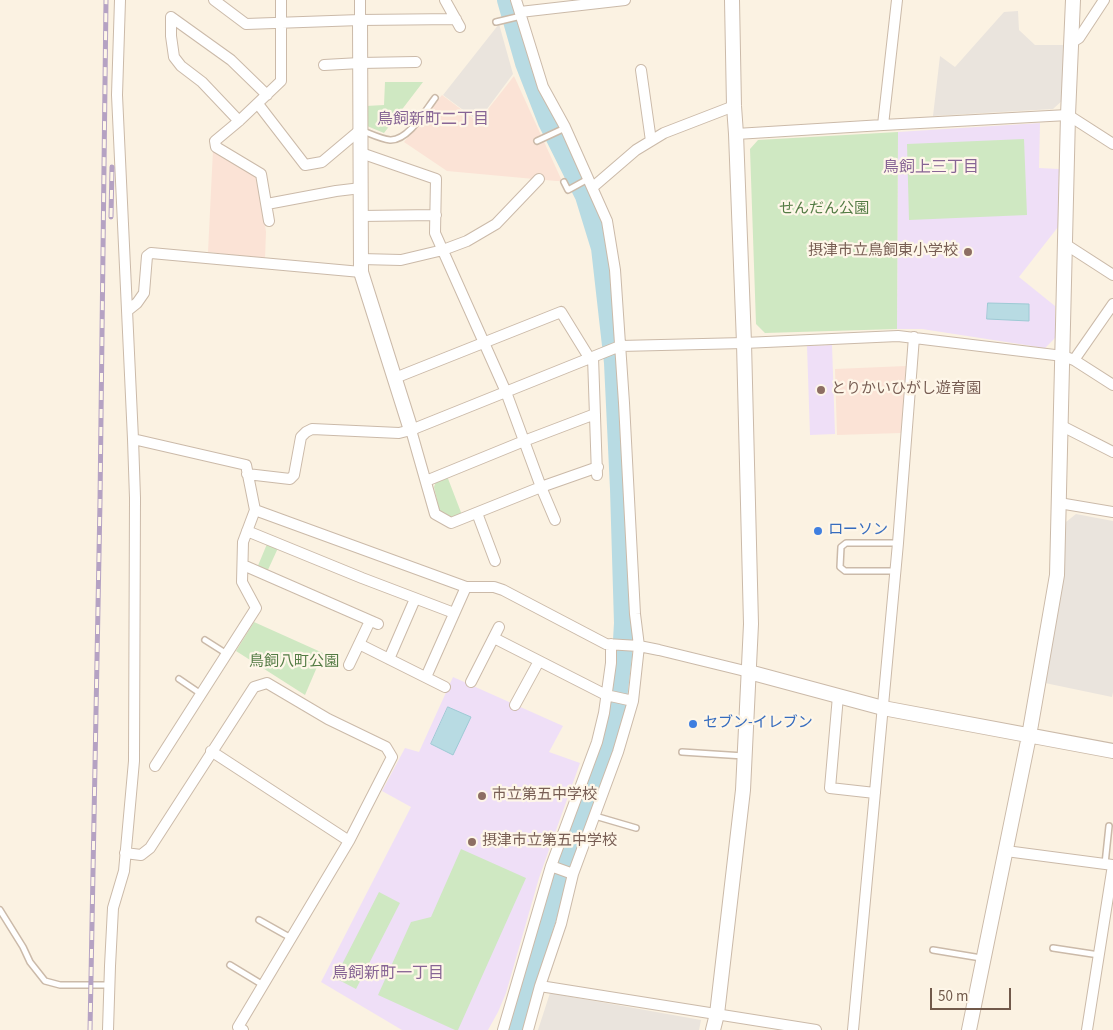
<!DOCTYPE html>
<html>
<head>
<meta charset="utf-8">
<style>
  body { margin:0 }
  #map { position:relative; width:1113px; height:1030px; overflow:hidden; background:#fbf2e2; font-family:"Source Sans 3",sans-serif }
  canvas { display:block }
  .scale { position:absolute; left:930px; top:988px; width:81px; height:22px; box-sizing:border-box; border:2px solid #71594a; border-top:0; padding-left:6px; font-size:15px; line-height:18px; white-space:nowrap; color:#71594a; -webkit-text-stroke:4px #fef6e8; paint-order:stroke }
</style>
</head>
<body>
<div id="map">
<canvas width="1113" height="1030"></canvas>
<div class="scale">50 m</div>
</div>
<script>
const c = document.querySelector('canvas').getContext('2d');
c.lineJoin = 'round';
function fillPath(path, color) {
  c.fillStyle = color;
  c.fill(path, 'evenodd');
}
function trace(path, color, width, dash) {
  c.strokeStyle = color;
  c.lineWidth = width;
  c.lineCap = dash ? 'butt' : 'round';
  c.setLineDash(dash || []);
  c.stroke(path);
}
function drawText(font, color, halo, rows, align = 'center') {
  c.font = font + ' "Source Sans 3","Noto Sans JP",sans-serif';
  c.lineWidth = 4.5;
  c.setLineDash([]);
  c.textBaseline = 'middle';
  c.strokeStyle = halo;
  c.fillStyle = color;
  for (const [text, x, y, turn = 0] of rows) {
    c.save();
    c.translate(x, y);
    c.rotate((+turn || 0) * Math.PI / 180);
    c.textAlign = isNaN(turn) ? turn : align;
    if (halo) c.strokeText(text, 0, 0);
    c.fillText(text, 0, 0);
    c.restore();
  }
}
fillPath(new Path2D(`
  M514,76L562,181H556L447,171L404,142L442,95L478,122Z
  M213,150L258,177L266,232L265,259L208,252Z
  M906,366L901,433L837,435L835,369Z`), '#fbe3d6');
fillPath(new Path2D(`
  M1018,11L1019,30L1035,45H1064V99L1053,109L933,116L940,56L955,67L1004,12Z
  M499,24L513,74L478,121L443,95Z
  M1076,514L1113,521V692L1112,697L1045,683L1062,587L1066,522Z
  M550,993L701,1020L699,1030H538Z`), '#eae4dd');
fillPath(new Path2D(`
  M1040,123L1039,168L1059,169L1058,227L1019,277L1055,306V338L1045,348L922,329H897L898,132Z
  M832,345L835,434L810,435L807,346Z
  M453,677L563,726L549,752L580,763L539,878L506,993L498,1012L488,1030H402L321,982L411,807L382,791L405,748L419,752Z`), '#efdff7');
fillPath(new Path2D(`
  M385,82H423L384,133L367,126L366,106L384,105Z
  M898,132L897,329L765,333L756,324L750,149L758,140Z
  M1024,139L1027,215L909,220L907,144Z
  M447,476L462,515L455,519L440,513L434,487L436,481Z
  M267,544L278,548L267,572L257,568Z
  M254,622L323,653L305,695L236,651Z
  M461,849L526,878L458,1030H455L378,995L411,922L431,917Z
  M379,892L400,903L356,989L335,978Z`), '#cfe8c2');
const water = new Path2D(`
  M988,303L1029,304V321L987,319Z
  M448,707L471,717L453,755L431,744Z`);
fillPath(water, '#b8dbe3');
trace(water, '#9ecad5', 1);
trace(new Path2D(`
  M507,0L525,63L548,122L585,196L601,248L614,363L620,489L624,623L622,657L616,707L604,751L565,857L525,987L513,1030`), '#b8dbe3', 20);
const service = new Path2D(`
  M496,22L521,16
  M363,131C371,134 381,139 390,140C408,141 425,111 435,98
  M537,141L565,128
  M564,182L568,190L588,179
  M895,571H845L840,567L841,547L846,543H898
  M205,640L227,654
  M179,679L201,694
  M682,752L744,756
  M595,816L636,828
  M1105,864L1109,826
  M0,910L23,947L30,962L45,981L60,985H109
  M259,920L291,938
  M1053,948L1099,955
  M933,950L981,958
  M230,965L263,985`);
const minor = new Path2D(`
  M214,0L246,24L360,20L456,19
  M360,0V20
  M445,0L460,27
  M516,0L543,87L565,127L607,221L615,270L624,403L635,614L639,646L633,701L618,752L573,874L561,924L540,986L528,1030
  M520,12L625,0
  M171,17V36L174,57L181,66L202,82L239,121
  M171,17L231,60L267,95
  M1071,43L1079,38L1104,0
  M324,65L360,63L416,62
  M641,70L651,141
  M258,104L305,165L322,162L360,130
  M883,125L897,0
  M736,134L883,125L1068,115L1113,144
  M361,153L436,179L435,233L506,392L541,487L555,520
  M593,187L636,150L664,133L734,106
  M267,204L336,191L361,188
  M361,216L436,215
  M269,221L261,174L216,147L215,141L239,121L281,81V0
  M1065,244L1113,275
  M361,259L401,260L443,250L467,241L496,224L539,179
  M127,311L137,303L144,293L147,256L151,253L361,272
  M593,357L597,475
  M1074,360L1113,304
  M395,378L561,312L590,359
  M1060,425L1113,452
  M411,430L435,514L451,523L541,487L598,467
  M133,439L246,465L255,510L243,542L242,582L256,608L155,766
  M247,474L290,479L294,475L301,437L306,432L312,429L399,433L411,430L620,346L744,343L898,336L1063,356L1074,360L1113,385
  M426,481L524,441L595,414
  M1059,503L1113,512
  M255,510L466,587H494L503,590L606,644L639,646L659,650L749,672
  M477,513L495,561
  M247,531L362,578L454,613
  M243,565L378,624
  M494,638L606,695L633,701
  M359,644L445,687
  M389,659L415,599
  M349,665L370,621
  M426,677L466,587
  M471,682L499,627
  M838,696L830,788L875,793
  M515,705L539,661
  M211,751L349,841
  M1006,851L1113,865
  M125,853L141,855L150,848L254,687L267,683L328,719L386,747L392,757L349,841L238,1027L243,1030
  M551,866L573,874
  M540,986L816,1030
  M108,1030L110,966L113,908L124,871L134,761L135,498L133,439L117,95L120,0
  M503,1030L551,866L597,742L604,713L611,663V644
  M853,1030L898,543L914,337
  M1087,1030L1113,865`);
const tertiary = new Path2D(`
  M360,20L361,272L411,430
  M749,672L883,708L1113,751
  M713,1030L717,1014L743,790L751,624L744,343L736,134L734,106L732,0
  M969,1030L1029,736L1057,575L1068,115L1073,0`);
trace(service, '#cbbaa9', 8);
trace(minor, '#cbbaa9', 12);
trace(tertiary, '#cbbaa9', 16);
trace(service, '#fff', 5);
trace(minor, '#fff', 10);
trace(tertiary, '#fff', 14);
const rail = new Path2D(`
  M111,217L112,167
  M90,1030L100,501L106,0`);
trace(rail, '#b5a2c3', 5);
trace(rail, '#fef6e8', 3, [9]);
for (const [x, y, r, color] of [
  [968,252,5,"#8d6e63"],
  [821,390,5,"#8d6e63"],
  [818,531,5,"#3f7fe0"],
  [693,724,5,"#3f7fe0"],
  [482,796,5,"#8d6e63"],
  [472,842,5,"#8d6e63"]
]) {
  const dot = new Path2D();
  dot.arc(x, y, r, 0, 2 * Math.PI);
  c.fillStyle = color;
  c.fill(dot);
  trace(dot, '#fef6e8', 2);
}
drawText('15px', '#547c45', '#fef6e8', [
  ["せんだん公園",824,210],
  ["鳥飼八町公園",294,663]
]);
drawText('15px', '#785e54', '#fef6e8', [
  ["摂津市立鳥飼東小学校",958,252,"right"],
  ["とりかいひがし遊育園",831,390],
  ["市立第五中学校",492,796],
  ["摂津市立第五中学校",482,842]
], 'left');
drawText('15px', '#366cbe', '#fef6e8', [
  ["ローソン",828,531],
  ["セブン-イレブン",703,724]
], 'left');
drawText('16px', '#876595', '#fef6e8', [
  ["鳥飼新町二丁目",433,120],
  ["鳥飼上三丁目",931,168],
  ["鳥飼新町一丁目",388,974]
]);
</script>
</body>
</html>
